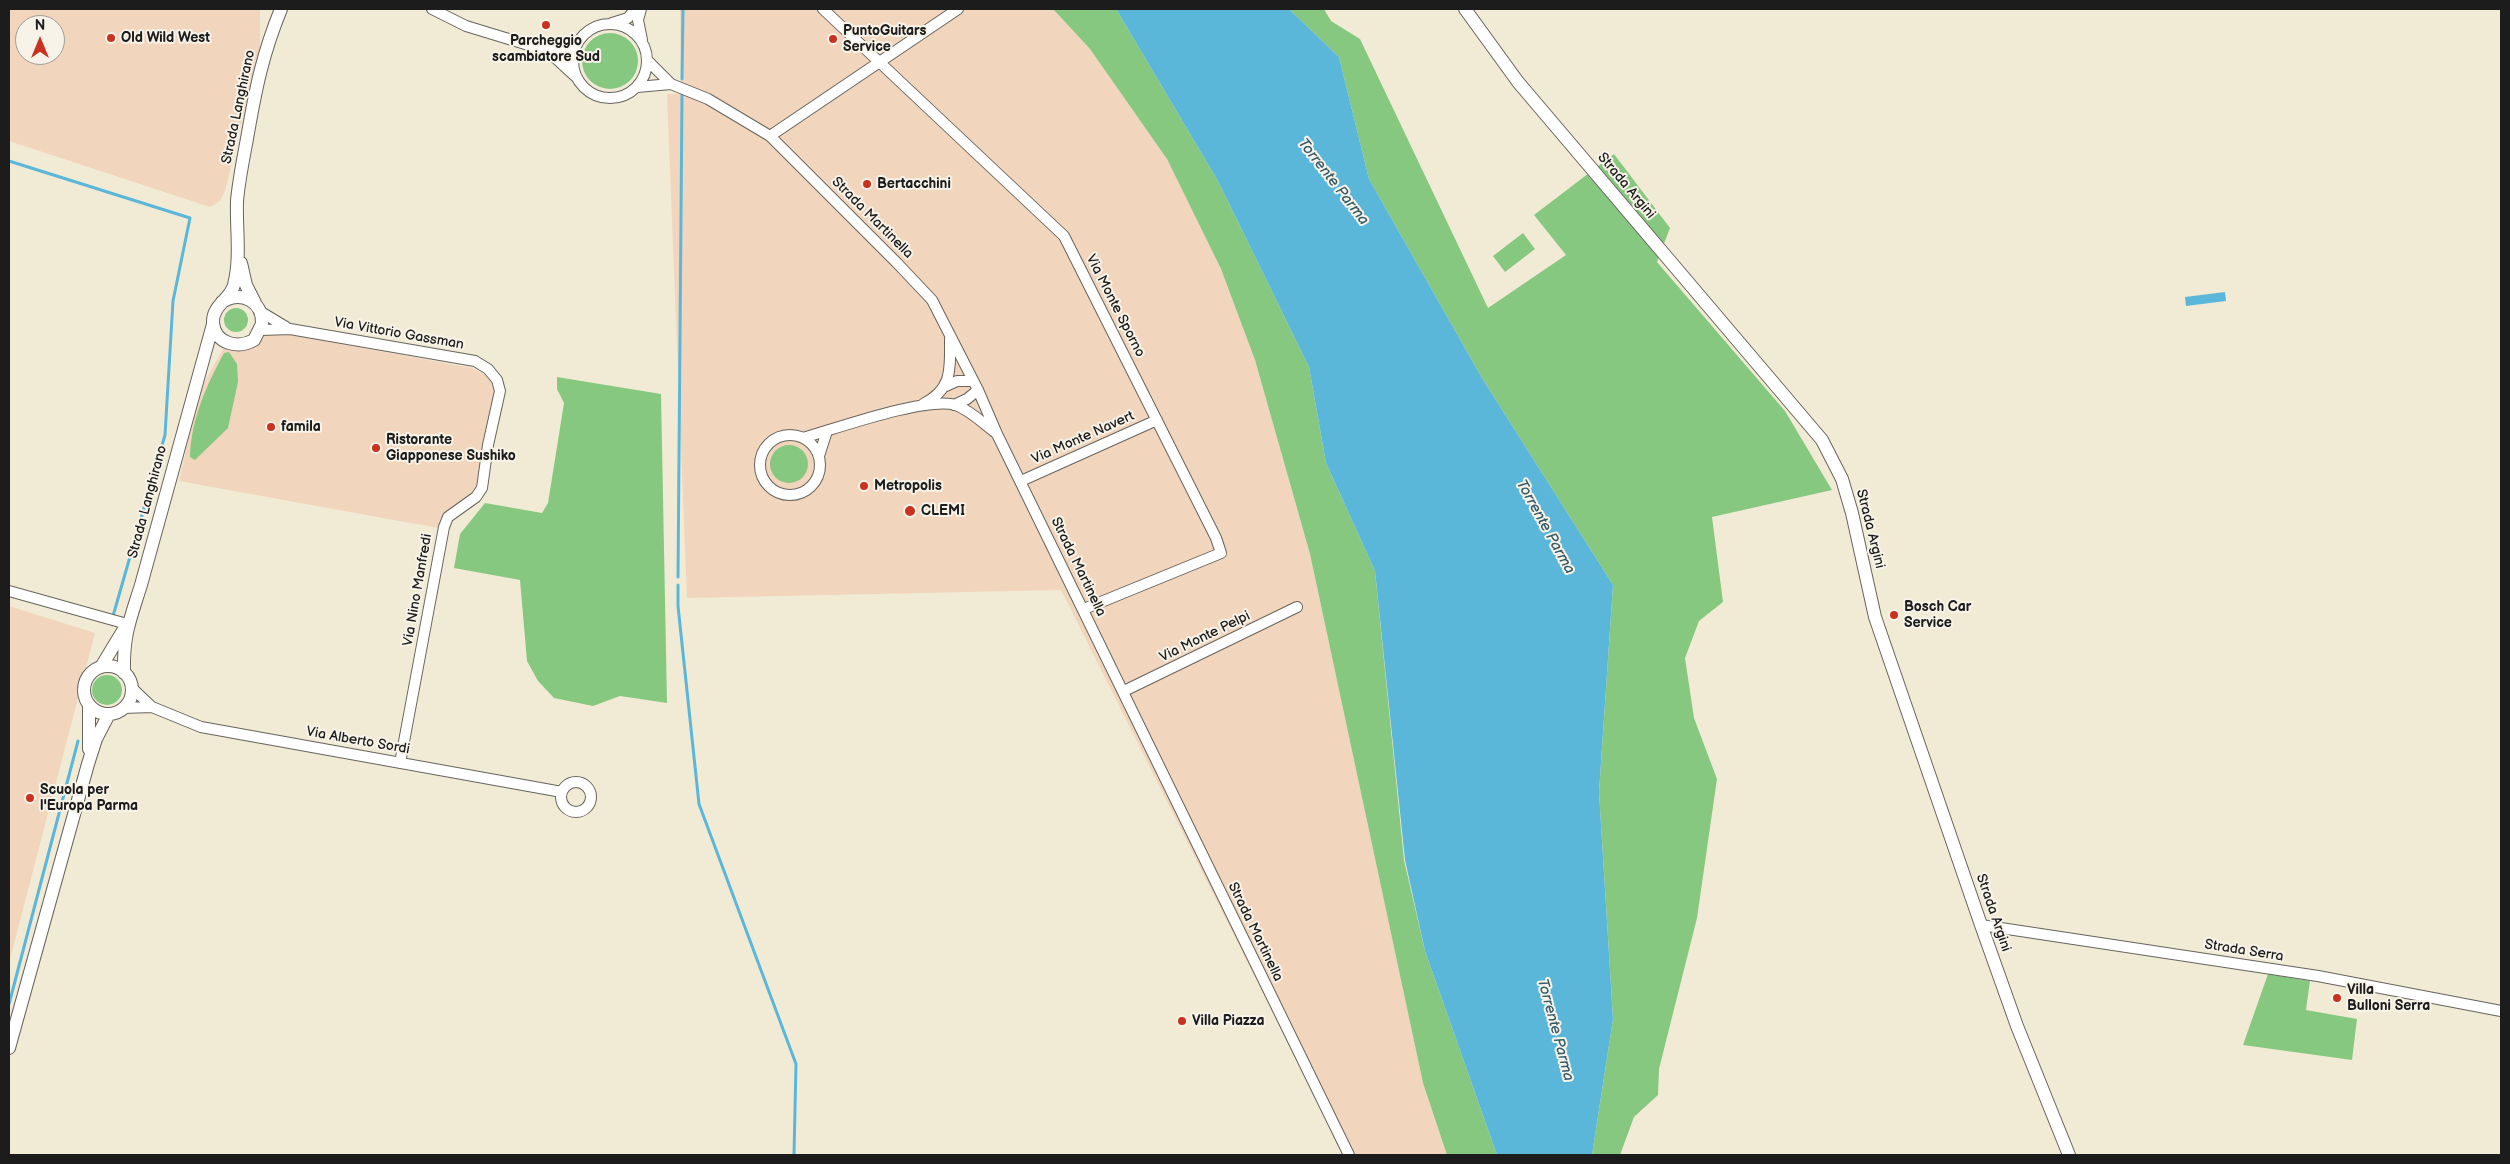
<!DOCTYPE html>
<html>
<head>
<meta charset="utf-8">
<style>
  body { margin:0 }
  #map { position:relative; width:2510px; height:1164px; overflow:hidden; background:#f1ebd5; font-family:"Balsamiq Sans",sans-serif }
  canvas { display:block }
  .frame { position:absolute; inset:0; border:10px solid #1c1c1c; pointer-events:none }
  .north { position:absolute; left:15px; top:15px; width:50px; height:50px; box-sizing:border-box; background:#f7f3e8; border:1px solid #9f9d96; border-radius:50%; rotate:0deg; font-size:14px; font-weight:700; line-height:20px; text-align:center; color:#1c1c1c }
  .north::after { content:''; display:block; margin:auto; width:18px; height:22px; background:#c8321e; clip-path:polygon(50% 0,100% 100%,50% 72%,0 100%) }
</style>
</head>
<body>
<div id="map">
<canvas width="2510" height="1164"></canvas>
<div class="frame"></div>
<div class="north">N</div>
</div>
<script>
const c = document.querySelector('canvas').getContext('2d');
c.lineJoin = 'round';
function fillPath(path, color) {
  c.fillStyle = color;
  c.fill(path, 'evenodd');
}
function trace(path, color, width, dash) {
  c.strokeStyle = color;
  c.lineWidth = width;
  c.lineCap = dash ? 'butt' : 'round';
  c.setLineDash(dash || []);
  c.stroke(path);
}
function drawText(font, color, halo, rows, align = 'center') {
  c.font = font + ' "Balsamiq Sans",sans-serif';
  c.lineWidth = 4;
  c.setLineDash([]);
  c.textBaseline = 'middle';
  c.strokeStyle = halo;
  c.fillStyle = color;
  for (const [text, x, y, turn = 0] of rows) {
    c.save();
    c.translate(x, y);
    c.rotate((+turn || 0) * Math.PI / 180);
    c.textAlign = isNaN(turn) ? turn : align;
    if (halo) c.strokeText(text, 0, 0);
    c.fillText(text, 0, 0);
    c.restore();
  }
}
fillPath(new Path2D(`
  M9,9H260V47L225,191L220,201L210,207L9,141ZM25,25H55V55H25Z
  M680,9H1053L1090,49L1167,159L1221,269L1255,360L1310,554L1423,1083L1447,1155H1344L1061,590L687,598L667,94H681Z
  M276,332L472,368L489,377L496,395L480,478L477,487L470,495L442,518L438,528L179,481L200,390L223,349H248L263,336Z
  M9,606L95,633L9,963Z`), '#f1d5bd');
fillPath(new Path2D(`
  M1053,9H1116L1218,181L1309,367L1326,463L1375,571L1404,860L1425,951L1497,1155H1447L1423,1083L1310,554L1255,360L1221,269L1167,159L1090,49Z
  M1289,9H1324L1331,21L1360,39L1488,308L1566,255L1534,215L1614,154L1670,228L1657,262L1785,411L1832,490L1712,517L1723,602L1699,621L1685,658L1694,718L1717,779L1697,918L1659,1069L1658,1095L1634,1117L1620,1155H1592L1613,1019L1599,792L1613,585L1482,378L1369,179L1339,57Z
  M582 61a28 28 0 1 1 56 0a28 28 0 1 1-56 0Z
  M1523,233L1535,249L1505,272L1493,256Z
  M224 320a12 12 0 1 1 24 0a12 12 0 1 1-24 0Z
  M229,352L237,364L238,382L228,428L195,460L190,457C191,420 206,386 224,353Z
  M557,377L661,394L667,703L620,696L593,706L554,698L538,681L527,661L520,580L454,568L460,534L485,503L542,513L548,503L564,403L557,389Z
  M770 464a19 19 0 1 1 38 0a19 19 0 1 1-38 0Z
  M92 690a15 15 0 1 1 30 0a15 15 0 1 1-30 0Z
  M2268,974L2310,981L2306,1010L2357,1019L2352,1060L2243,1045Z`), '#87c880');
fillPath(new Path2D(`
  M1116,9H1289L1339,57L1369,179L1482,378L1613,585L1599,792L1613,1019L1592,1155H1497L1425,951L1405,860L1375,571L1326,463L1309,367L1218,181Z
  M2225,292L2226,301L2186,306L2185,297Z`), '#5bb7d9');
trace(new Path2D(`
  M682,79L683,9
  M9,161L190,218L173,301L165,435L113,616
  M678,577L682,95
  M678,585V606L699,804L796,1064L794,1155
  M9,1004L78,741`), '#5bb7d9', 3);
const minor = new Path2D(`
  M432,9L466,26L548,51L575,76
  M641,9L638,20L642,40
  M823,9L1064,236L1216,538L1221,553L1084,609
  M612,23L628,18L635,9
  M573 61a37 37 0 1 1 74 0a37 37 0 1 1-74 0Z
  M548,51L577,44
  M648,61L671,84L708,99L770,136L897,263L932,300L978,390L997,434L1349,1155
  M637,87L671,84
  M770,136L958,9
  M261,312L286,327
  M261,330L290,329L475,361L488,369L497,380L500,391L488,445L482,488L476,497L448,517L444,527L400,763
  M946,386L957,381H973
  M923,404C953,389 950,369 950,339
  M954,405L967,399L978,390
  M760 465a30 30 0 1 1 60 0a30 30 0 1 1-60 0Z
  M803,438C835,429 926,396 956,405C971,411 984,424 996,433
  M819,456L827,431
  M1021,481L1157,420
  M9,591L127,624
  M131,687L152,707L201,727L562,792
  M1124,691L1297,607
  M123,708L152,707
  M561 797a15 15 0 1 1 30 0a15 15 0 1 1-30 0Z
  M1981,925L2318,976L2501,1011`);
const major = new Path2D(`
  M1465,9L1518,82L1822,440L1842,479L1852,513L1875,617L1981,925L2017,1026L2069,1155
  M241,263L246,285L255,303
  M222,302C241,290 263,301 262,324L254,340C238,349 215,344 213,323C212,305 230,300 234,285C241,257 236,229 237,201C239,178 244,156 248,133C256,87 263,53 281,9
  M84 690a24 24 0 1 1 48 0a24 24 0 1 1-48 0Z
  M101,667L124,629
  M124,673C123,635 130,620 141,585L213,324
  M89,705V749
  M9,1048L88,764L96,739L109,714`);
trace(minor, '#67645d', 12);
trace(major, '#67645d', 14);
trace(minor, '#fff', 10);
trace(major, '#fff', 12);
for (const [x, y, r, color] of [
  [546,25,5,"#c8321e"],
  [111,38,5,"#c8321e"],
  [833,39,5,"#c8321e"],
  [867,184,5,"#c8321e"],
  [271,427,5,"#c8321e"],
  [376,448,5,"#c8321e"],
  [864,486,5,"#c8321e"],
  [910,511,6,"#c8321e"],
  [1894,615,5,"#c8321e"],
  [30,798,5,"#c8321e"],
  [2337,998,5,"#c8321e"],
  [1182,1021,5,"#c8321e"]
]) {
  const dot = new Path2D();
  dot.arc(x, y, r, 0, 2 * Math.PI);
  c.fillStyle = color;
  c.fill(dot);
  trace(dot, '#f7f3e8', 2);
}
drawText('bold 14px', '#1c1c1c', '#f7f3e8', [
  ["PuntoGuitars",843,31],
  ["Service",843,47],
  ["Old Wild West",121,38],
  ["Parcheggio",546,41,"center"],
  ["scambiatore Sud",546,57,"center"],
  ["Bertacchini",877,184],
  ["famila",281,427],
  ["Ristorante",386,440],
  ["Giapponese Sushiko",386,456],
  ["Metropolis",874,486],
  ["CLEMI",921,511],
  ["Bosch Car",1904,607],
  ["Service",1904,623],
  ["Scuola per",40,790],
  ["l'Europa Parma",40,806],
  ["Villa",2347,990],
  ["Bulloni Serra",2347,1006],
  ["Villa Piazza",1192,1021]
], 'left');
drawText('14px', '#1c1c1c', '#f7f3e8', [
  ["Strada Langhirano",239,107,-78],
  ["Strada Argini",1626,186,50],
  ["Strada Martinella",872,218,45],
  ["Via Monte Sporno",1115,306,63],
  ["Via Vittorio Gassman",399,334,10],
  ["Via Monte Navert",1083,438,-24],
  ["Strada Langhirano",148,502,-75],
  ["Strada Argini",1870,529,76],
  ["Strada Martinella",1078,567,64],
  ["Via Nino Manfredi",418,590,-80],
  ["Via Monte Pelpi",1205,637,-26],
  ["Via Alberto Sordi",358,741,10],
  ["Strada Argini",1993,913,71],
  ["Strada Martinella",1255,932,64],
  ["Strada Serra",2244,951,9]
]);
drawText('italic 15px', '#355a68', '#f7f3e8', [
  ["Torrente Parma",1333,182,52],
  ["Torrente Parma",1545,527,61],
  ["Torrente Parma",1555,1030,75]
]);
</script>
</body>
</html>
